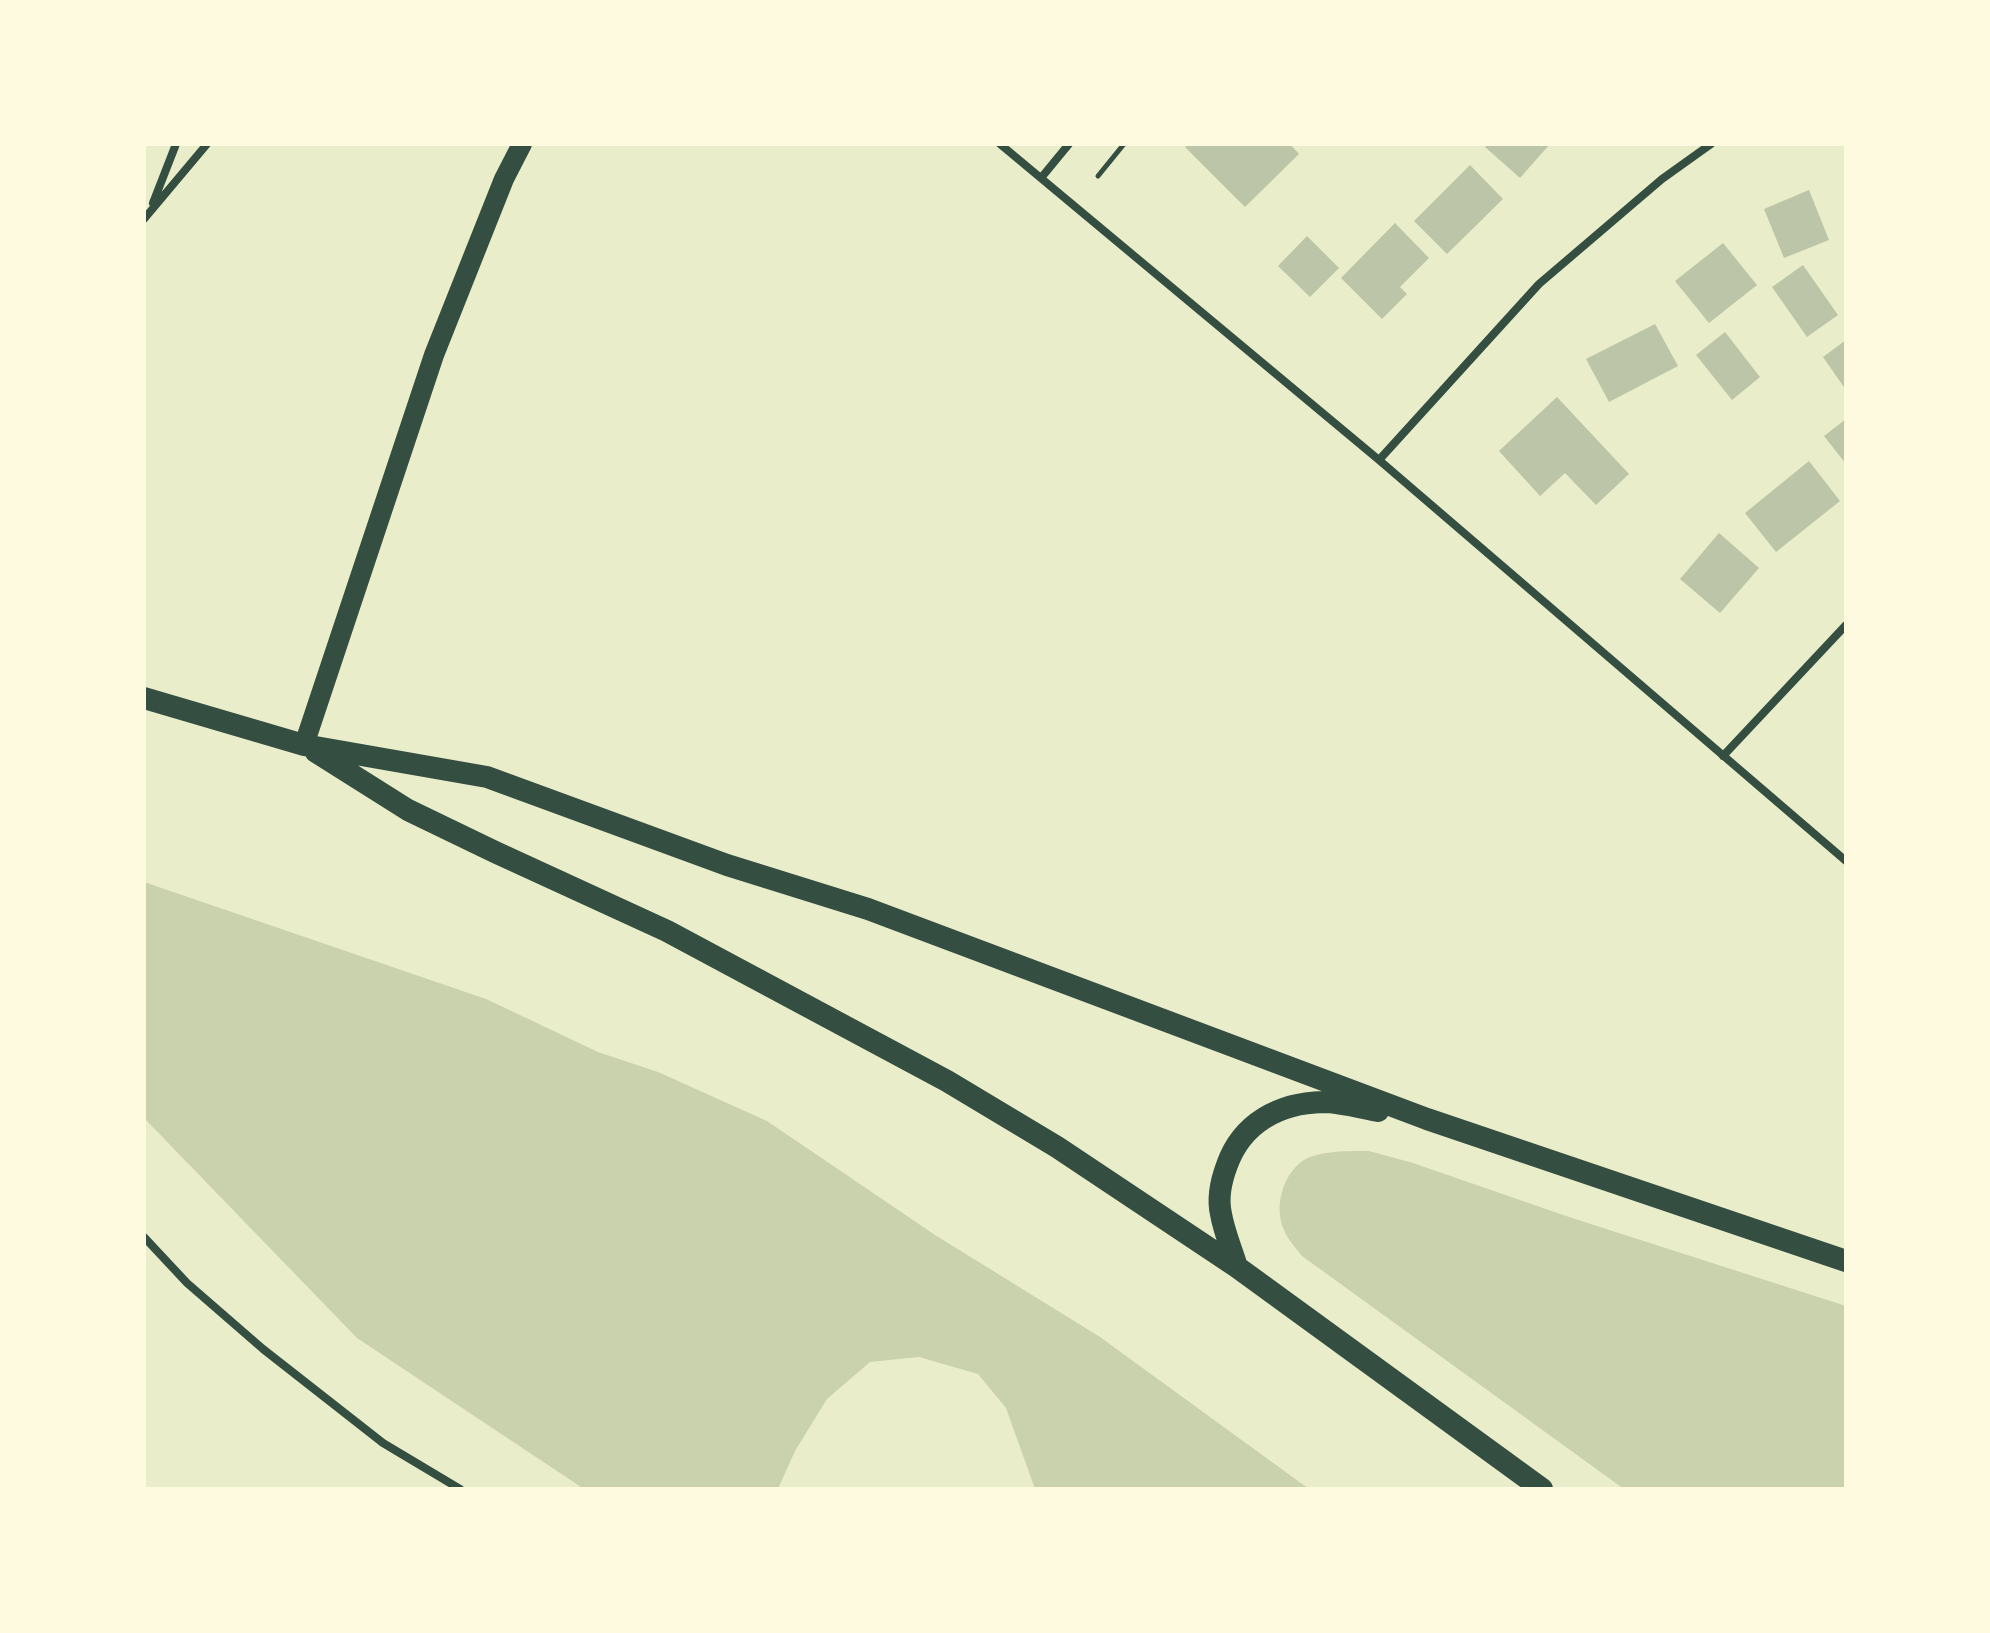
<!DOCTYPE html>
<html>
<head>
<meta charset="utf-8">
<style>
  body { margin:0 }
  #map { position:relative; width:1990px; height:1633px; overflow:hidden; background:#e9edc9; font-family:Merriweather,serif }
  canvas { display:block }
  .frame { position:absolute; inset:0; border:146px solid #fefae0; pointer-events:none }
</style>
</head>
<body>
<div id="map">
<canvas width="1990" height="1633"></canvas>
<div class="frame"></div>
</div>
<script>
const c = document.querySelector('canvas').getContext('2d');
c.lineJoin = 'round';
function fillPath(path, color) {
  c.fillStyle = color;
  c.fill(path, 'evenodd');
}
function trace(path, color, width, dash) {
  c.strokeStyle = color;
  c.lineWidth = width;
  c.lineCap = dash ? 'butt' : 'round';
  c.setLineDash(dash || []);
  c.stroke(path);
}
fillPath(new Path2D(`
  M144,882L486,999L598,1052L658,1072L767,1121L935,1235L1100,1337L1309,1489H1035L1006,1408L978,1374L919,1357L870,1362L827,1399L795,1451L778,1489H584L357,1338L144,1118Z
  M1369,1151L1413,1163L1569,1217L1846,1306V1489H1624L1302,1256C1296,1248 1288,1240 1284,1230C1274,1208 1282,1177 1301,1162C1317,1150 1349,1151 1369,1151Z`), '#cad2ad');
fillPath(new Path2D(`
  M1189,144H1290L1299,154L1245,207L1185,147Z
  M1487,144H1550L1520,178L1485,147Z
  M1470,165L1503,199L1447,254L1414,221Z
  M1809,190L1829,240L1784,258L1764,209Z
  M1395,223L1429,258L1400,287L1407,294L1382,319L1341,278Z
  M1307,236L1339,268L1310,297L1278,266Z
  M1723,243L1757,285L1709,323L1675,281Z
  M1803,265L1838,315L1807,337L1772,287Z
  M1655,324L1678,366L1609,402L1586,359Z
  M1725,332L1760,377L1732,400L1696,355Z
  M1846,340V390L1823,357Z
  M1557,397L1629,474L1596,505L1565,473L1540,496L1499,451Z
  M1846,419V464L1824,436Z
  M1809,461L1840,501L1776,552L1745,513Z
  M1719,533L1759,568L1720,613L1680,579Z`), '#bcc5a7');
trace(new Path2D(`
  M1098,176L1124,144`), '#344e41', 5);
trace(new Path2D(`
  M1000,144L1379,460L1846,861
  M1041,178L1069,144
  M153,203L176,144
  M144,219L207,144
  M1379,460L1539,284L1662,179L1711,144
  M1723,756L1846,625
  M144,1237L187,1283L263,1349L383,1443L460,1489`), '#344e41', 8);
trace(new Path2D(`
  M304,745L434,355L504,179L522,144`), '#344e41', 20);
trace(new Path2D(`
  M144,698L304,745L487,777L727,865L868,909L1427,1119L1846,1261
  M316,752L408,810L495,852L667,931L947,1081L1057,1147L1237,1267L1542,1489
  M1237,1267C1232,1250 1224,1232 1221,1214C1217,1197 1221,1181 1227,1165C1242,1123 1279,1103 1323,1102C1341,1102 1361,1108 1378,1111`), '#344e41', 22);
</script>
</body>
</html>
